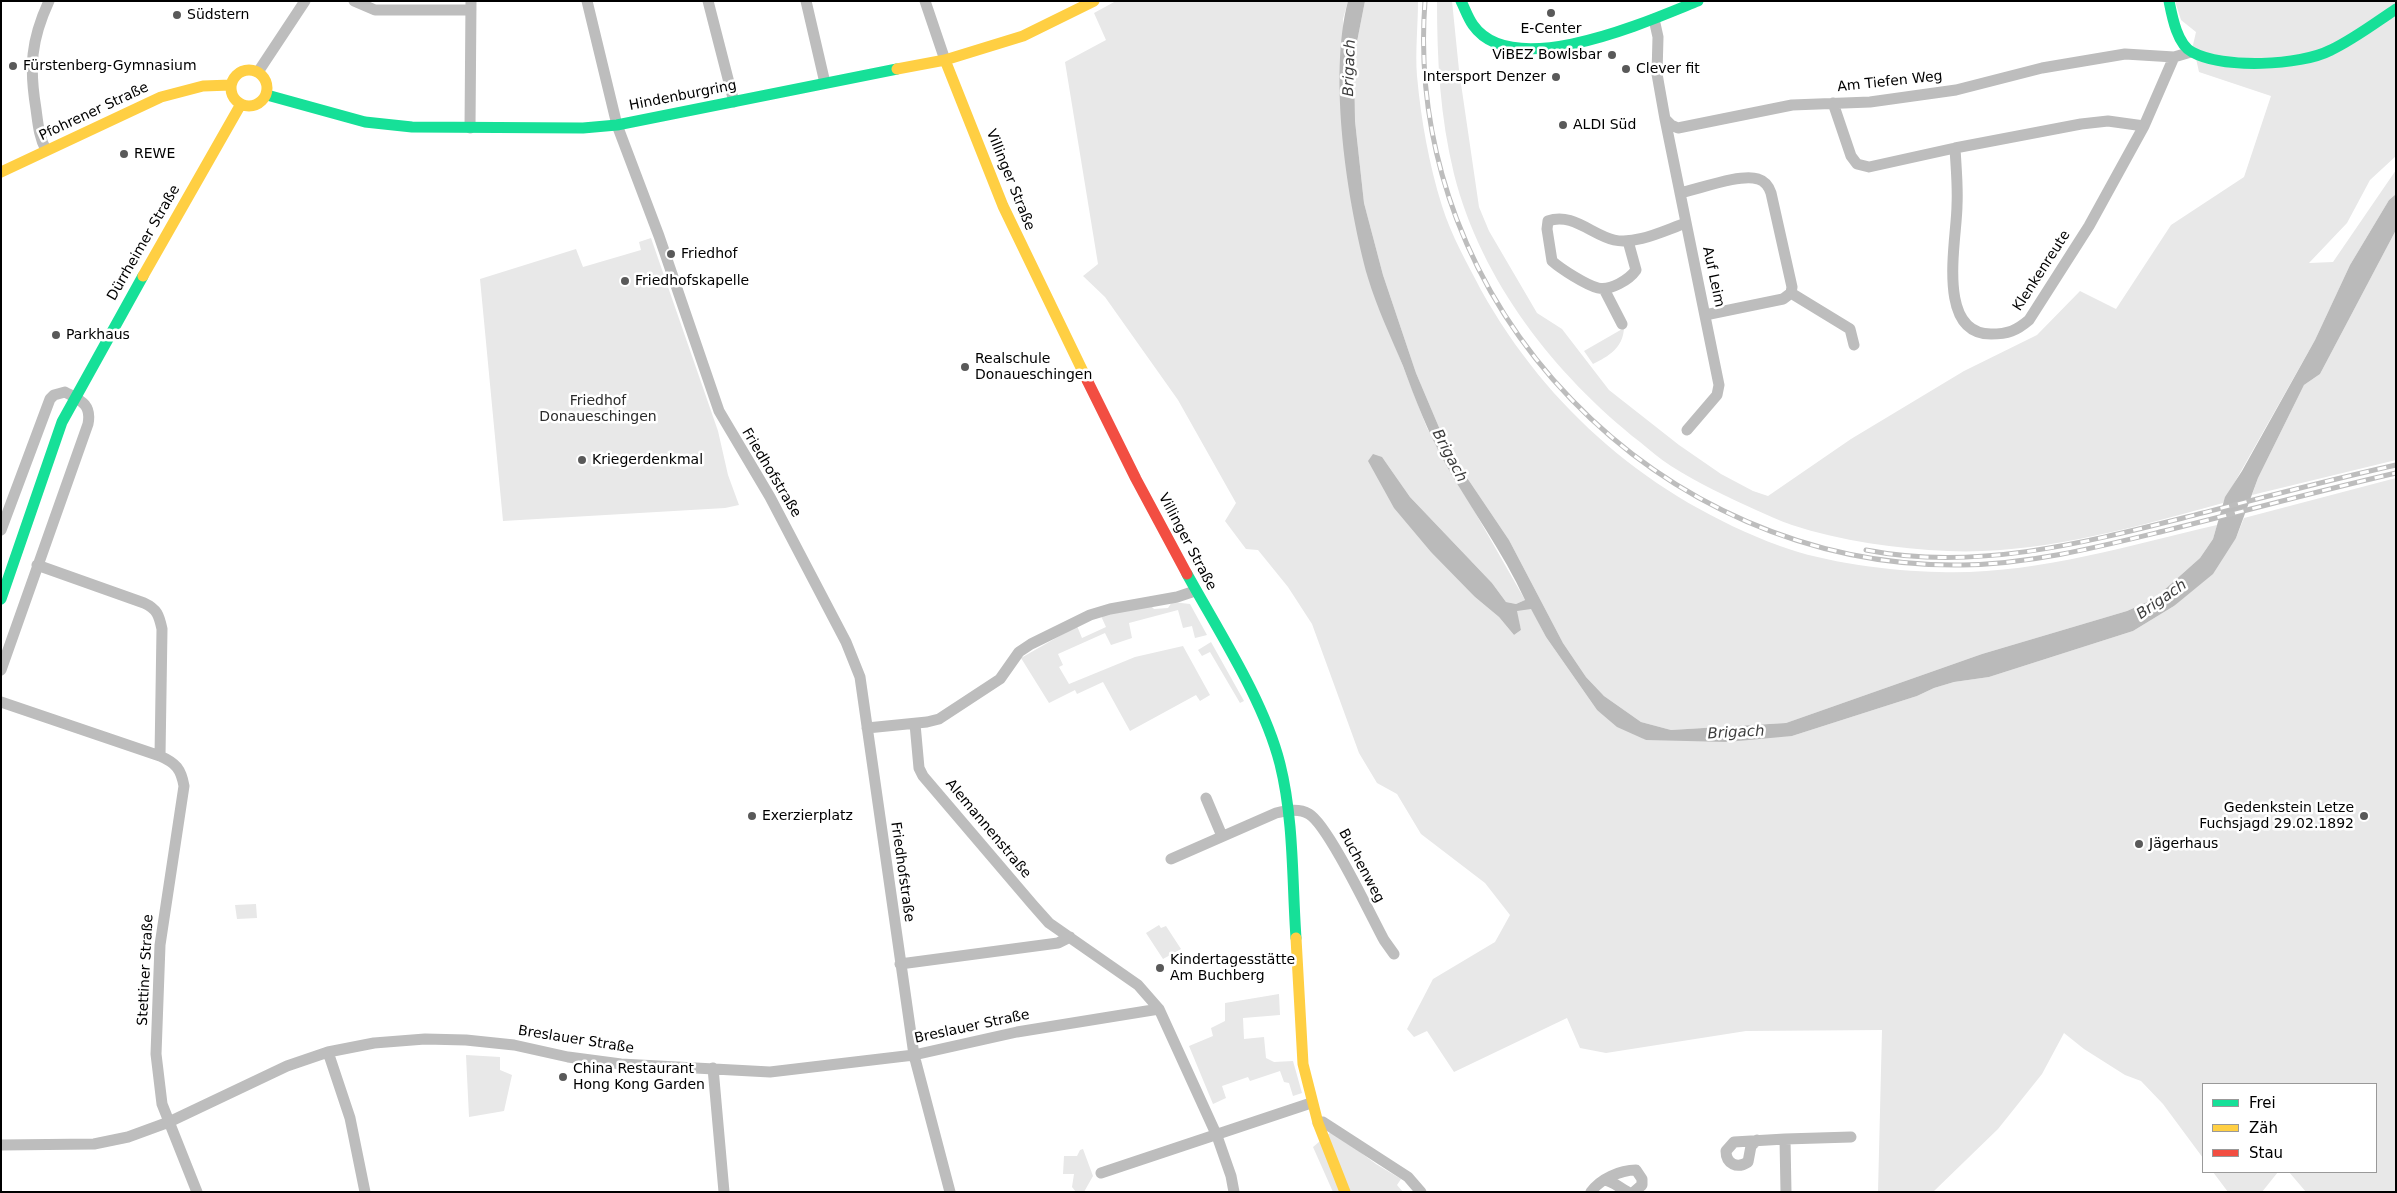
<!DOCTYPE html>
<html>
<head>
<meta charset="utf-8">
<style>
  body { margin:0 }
  #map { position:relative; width:2397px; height:1193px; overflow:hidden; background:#fff; font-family:"DejaVu Sans",sans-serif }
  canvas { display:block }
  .frame { position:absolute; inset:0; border:2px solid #000; pointer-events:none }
  .legend { position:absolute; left:2202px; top:1083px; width:175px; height:90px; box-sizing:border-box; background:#fff; border:1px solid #999; margin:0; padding:6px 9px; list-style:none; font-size:15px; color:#000 }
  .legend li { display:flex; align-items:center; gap:10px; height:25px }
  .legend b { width:25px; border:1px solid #999 }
</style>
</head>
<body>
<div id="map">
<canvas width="2397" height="1193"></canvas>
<div class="frame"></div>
<ul class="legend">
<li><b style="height:6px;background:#16e098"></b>Frei</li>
<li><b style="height:6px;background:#ffcf43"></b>Zäh</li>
<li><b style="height:6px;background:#f24e42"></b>Stau</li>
</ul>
</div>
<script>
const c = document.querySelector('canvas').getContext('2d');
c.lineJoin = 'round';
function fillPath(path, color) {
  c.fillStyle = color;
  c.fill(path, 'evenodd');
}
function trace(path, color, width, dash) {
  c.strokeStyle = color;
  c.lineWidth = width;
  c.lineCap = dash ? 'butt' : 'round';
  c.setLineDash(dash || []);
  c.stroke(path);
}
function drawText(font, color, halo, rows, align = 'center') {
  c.font = font + ' "DejaVu Sans",sans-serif';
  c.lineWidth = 5;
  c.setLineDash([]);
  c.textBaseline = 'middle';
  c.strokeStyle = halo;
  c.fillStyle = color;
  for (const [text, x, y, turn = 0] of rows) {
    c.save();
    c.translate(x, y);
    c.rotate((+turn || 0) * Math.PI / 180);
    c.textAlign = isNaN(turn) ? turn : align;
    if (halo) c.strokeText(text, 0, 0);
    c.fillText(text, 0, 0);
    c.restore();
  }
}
fillPath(new Path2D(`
  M1116,1H1348L1343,19V135L1352,206L1369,279L1427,428L1525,600L1516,604L1506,602L1492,583L1410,497L1382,457L1475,597L1499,617L1514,635L1521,630L1516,610L1531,608L1546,637L1597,710L1646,740L1792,736L1917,696L1934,688L1954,682L1989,677L2133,631L2174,606L2236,538L2244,518L2396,478V1192H2306L2289,1172H2376V1084H2203V1158L2163,1104L2141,1081L2125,1075L2084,1049L2064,1033L2042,1074L1998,1129L1933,1192H1878L1882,1030L1746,1031L1606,1053L1580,1048L1567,1018L1454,1072L1427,1031L1414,1037L1407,1029L1433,979L1495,942L1510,915L1485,883L1421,834L1397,794L1377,783L1359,753L1312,624L1288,587L1258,550L1246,549L1225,521L1236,503L1178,400L1105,297L1083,276L1098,264L1065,62L1106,40L1094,13Z
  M1365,1H1418C1418,26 1415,52 1417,76C1421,120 1429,164 1442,206C1451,235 1467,263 1481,290C1548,410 1651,498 1780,546C1826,563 1891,571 1939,572C2034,575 2126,546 2217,525L2213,539L2200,558L2154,599L2127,611L1982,654L1786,723L1671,730L1641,722L1604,696L1586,677L1563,643L1509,540L1449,451L1416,373L1383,275L1364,203L1355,121L1354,57Z
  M1437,1H1452L1459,70L1479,207L1489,231L1537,313L1562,329L1609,390L1679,445L1721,474L1753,491L1768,496L1851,439L1964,371L2037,335L2080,291L2116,309L2171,225L2244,177L2271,96L2199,72L2193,45L2196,32L2181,20L2175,1H2396V156L2370,180L2347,223L2309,263L2333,262L2396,170V194L2389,200L2350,265L2315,340L2223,503C2136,527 2038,555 1948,551C1897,549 1841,541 1792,525C1780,521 1768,515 1756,510C1727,497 1698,483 1671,466C1660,459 1650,450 1640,442C1555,375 1481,281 1454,174C1440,117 1437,60 1437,1Z
  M2396,230V460L2252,495L2258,478L2304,385L2320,374Z
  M651,238L718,431L728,475L739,505L725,508L503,521L480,279L576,249L583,267L641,250L639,242Z
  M1624,328C1623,348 1609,356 1593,364L1584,351Z
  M1172,602L1190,604L1207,635L1195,638L1192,626L1183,628L1178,610L1129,623L1132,638L1111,645L1105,633L1058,654L1063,665L1059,667L1069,684L1135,657L1183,646L1210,695L1200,701L1196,695L1130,731L1103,682L1077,694L1075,690L1049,703L1021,658L1077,626L1082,638L1106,627L1101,616L1150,605L1154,609L1168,608Z
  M1211,642L1244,701L1240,703L1210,652L1202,656L1198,650Z
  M256,904L257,918L237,919L235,905Z
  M1159,925L1161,928L1166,926L1181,949L1163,959L1146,933Z
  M1279,994L1280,1015L1243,1018L1244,1039L1264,1037L1266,1058L1274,1062L1293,1061L1302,1093L1293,1096L1289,1083L1284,1082L1280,1071L1250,1081L1248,1077L1222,1086L1226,1098L1213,1104L1189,1046L1213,1036L1211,1028L1225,1021V1003Z
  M466,1055L500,1057V1070L512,1075L504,1111L469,1117Z
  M1332,1131L1376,1164L1401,1179L1397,1185L1403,1192H1333L1313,1147Z
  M1083,1149L1093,1176L1084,1192H1076L1072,1187L1074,1174H1063L1064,1156H1077L1080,1150Z
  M2213,1172H2278L2262,1192H2228Z`), '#e8e8e8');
fillPath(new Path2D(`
  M1348,1H1365L1354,57L1355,121L1364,203L1383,275L1416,373L1449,451L1509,540L1563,643L1586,677L1604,696L1641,722L1671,730L1786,723L1982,654L2127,611L2154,599L2200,558L2213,539L2225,497L2242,471L2315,340L2350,265L2389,200L2396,194V230L2320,374L2304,385L2258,478L2236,538L2213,574L2174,606L2133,631L1989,677L1954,682L1934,688L1917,696L1792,736L1727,742L1646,740L1617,727L1597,710L1546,637L1531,609L1517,611L1521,630L1514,635L1499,617L1475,597L1431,552L1394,508L1368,461L1373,454L1382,457L1410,497L1492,583L1506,602L1516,604L1525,600C1503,552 1471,509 1445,463C1428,432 1415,399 1403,366C1391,337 1377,308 1368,278C1347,202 1328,77 1348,1Z`), '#bababa');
trace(new Path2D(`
  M354,1L375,10H471
  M587,1L617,125L659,236L719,411L770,497L846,642L860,677L914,1055L950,1192
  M708,1L734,102
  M806,1L825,83
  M925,1L945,60
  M1654,19L1658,37L1657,74L1665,119L1671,125L1678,128L1792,105L1870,102L1956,90L2042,68L2125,54L2174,57L2191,52
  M258,72L305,1
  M1833,103L1851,156L1857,164L1869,167L1955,148L2081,124L2108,121L2144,126L2174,57
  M1665,119L1719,385L1717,395L1687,430
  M470,128L471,1
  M1955,148C1956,167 1958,186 1957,205C1957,239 1935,334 1991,334C2008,334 2016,331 2029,320L2089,226L2144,126
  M46,150C39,137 38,124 36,109C29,67 31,40 49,1
  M1680,193C1699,189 1741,173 1758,179C1765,181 1769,187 1771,193L1792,287L1791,293L1783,299L1705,315
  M1628,241L1636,270C1629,280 1610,291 1598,288C1586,285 1561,269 1552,261L1547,229L1548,221C1572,212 1592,235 1614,240C1636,245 1665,230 1686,223
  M1604,289L1622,324
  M1791,293L1850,329L1854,345
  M1,530L50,399L54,395L65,392C80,400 92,404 88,424L1,670
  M37,565L144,603C157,609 159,615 162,629L160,756
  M1,702L160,756C176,763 181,769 184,786L160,945L156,1054L162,1104L197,1192
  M915,724L919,768L923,776L1033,905L1049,923L1138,985L1159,1009L1217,1136L1231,1176L1234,1192
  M867,728L927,722L939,719L1000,679L1019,652L1031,644L1090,615L1110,609L1177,597L1195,591
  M1206,798L1222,836
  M1171,859L1276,813C1287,810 1299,808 1309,814C1328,825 1371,916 1384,940L1394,954
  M900,964L1058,943L1070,937
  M328,1052L350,1118L365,1192
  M713,1068L724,1192
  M1318,1123L1323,1122L1408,1177L1421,1192
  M1785,1139L1851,1137
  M1757,1140L1751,1146L1748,1162C1737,1169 1726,1164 1726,1151L1734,1142L1785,1139L1786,1192
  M1,1145L94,1144L128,1137L169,1122L287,1066L328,1052L374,1043L425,1039L466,1040L514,1045L568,1057L621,1064L770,1072L914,1055L1017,1032L1159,1009
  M1101,1173L1311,1103
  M1605,1180C1615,1182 1619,1188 1628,1192
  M1591,1192C1600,1179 1620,1170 1636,1170L1642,1179V1185L1634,1192`), '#bdbdbd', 11);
trace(new Path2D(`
  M1461,1C1465,9 1468,18 1473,25C1513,82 1648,21 1698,1
  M2169,1C2172,16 2177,44 2192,52C2223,69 2300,66 2331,50C2354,39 2375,23 2396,9
  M267,95L365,122L412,127L583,128L617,125L897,69
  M1187,574C1219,632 1264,701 1280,764C1294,820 1292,881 1296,938
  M1,599L62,422L143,276`), '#16e098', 11);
trace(new Path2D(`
  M945,60L1003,206L1087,380
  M897,69L945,60L1023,36L1094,1
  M231 88a18 18 0 1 1 36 0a18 18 0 1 1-36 0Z
  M1,172L161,97L203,86L231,85
  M143,276L241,104
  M1296,938L1303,1064L1318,1123L1345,1192`), '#ffcf43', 11);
trace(new Path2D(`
  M1087,380L1136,479L1187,574`), '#f24e42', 11);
const rail = new Path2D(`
  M1425,1C1402,307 1659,569 1962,565C2031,564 2098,547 2164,531C2241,512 2318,491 2396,473
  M1866,550C1973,571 2080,544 2183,518C2254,500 2324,481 2396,465`);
trace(rail, '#bdbdbd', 5);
trace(rail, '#fff', 3, [9]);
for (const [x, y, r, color] of [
  [1551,13,5,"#595959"],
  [177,15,5,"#595959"],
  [1612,55,5,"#595959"],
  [13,66,5,"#595959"],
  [1626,69,5,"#595959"],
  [1556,77,5,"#595959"],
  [1563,125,5,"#595959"],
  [124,154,5,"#595959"],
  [671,254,5,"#595959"],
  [625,281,5,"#595959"],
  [56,335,5,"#595959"],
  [965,367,5,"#595959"],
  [582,460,5,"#595959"],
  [752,816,5,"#595959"],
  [2364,816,5,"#595959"],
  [2139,844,5,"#595959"],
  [1160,968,5,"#595959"],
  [563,1077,5,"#595959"]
]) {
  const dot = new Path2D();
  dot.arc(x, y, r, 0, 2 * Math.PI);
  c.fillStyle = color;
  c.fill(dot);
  trace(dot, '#fff', 2);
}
drawText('14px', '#000', '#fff', [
  ["Südstern",187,15],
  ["E-Center",1551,29,"center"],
  ["ViBEZ Bowlsbar",1602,55,"right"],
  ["Fürstenberg-Gymnasium",23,66],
  ["Clever fit",1636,69],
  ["Intersport Denzer",1546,77,"right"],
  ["ALDI Süd",1573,125],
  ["REWE",134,154],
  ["Friedhof",681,254],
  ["Friedhofskapelle",635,281],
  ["Parkhaus",66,335],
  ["Realschule",975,359],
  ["Donaueschingen",975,375],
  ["Kriegerdenkmal",592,460],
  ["Gedenkstein Letze",2354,808,"right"],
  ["Fuchsjagd 29.02.1892",2354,824,"right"],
  ["Exerzierplatz",762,816],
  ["Jägerhaus",2149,844],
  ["Kindertagesstätte",1170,960],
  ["Am Buchberg",1170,976],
  ["China Restaurant",573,1069],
  ["Hong Kong Garden",573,1085]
], 'left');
drawText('14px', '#000', '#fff', [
  ["Am Tiefen Weg",1890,82,-6],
  ["Hindenburgring",683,96,-11],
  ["Pfohrener Straße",94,112,-25],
  ["Villinger Straße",1010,180,68],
  ["Dürrheimer Straße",144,243,-60],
  ["Klenkenreute",2042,271,-57],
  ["Auf Leim",1713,277,78],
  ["Friedhofstraße",771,473,59],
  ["Villinger Straße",1187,542,62],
  ["Alemannenstraße",988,829,50],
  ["Buchenweg",1361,866,62],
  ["Friedhofstraße",902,872,82],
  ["Stettiner Straße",146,970,-87],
  ["Breslauer Straße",972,1027,-12],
  ["Breslauer Straße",576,1040,9]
]);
drawText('14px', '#2c2c2c', '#fff', [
  ["Friedhof",598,401],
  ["Donaueschingen",598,417]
]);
drawText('italic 15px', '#3d3d3d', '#fff', [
  ["Brigach",1350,68,-88],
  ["Brigach",1449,456,62],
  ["Brigach",2162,600,-35],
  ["Brigach",1736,733,-3]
]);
</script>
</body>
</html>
